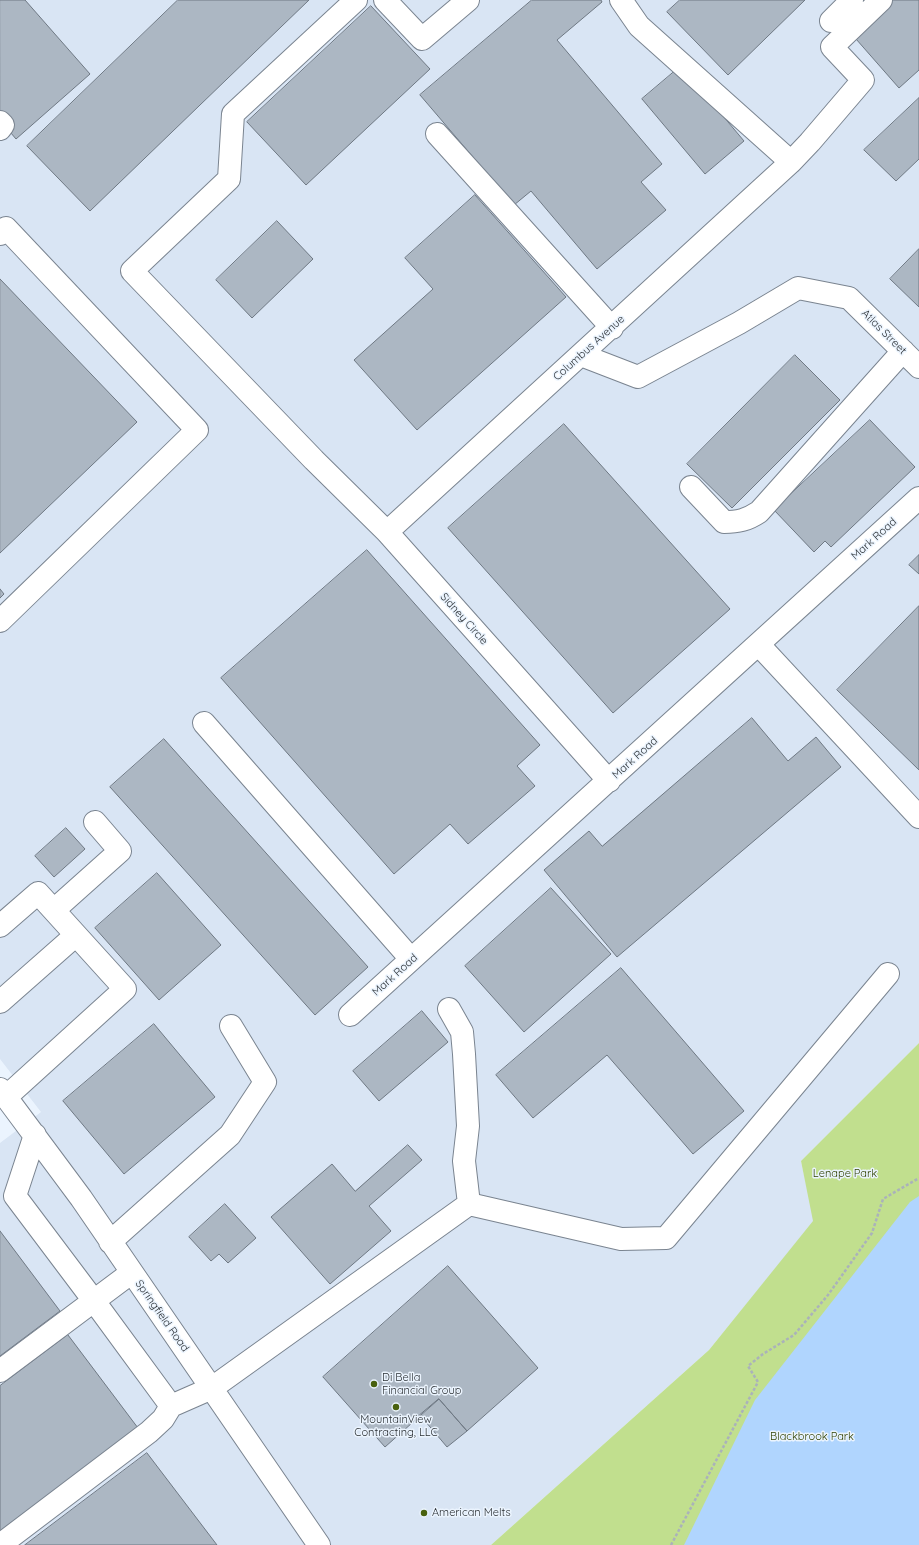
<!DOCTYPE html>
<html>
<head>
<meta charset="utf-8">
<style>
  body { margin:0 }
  canvas { display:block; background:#ebf4fe }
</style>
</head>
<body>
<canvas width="919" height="1545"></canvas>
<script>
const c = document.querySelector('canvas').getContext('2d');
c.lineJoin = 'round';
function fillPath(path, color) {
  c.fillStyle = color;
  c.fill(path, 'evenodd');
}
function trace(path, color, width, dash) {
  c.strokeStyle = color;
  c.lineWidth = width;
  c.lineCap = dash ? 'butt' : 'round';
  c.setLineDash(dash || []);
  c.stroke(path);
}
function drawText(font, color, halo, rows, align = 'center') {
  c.font = font + ' Quicksand,sans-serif';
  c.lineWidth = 3;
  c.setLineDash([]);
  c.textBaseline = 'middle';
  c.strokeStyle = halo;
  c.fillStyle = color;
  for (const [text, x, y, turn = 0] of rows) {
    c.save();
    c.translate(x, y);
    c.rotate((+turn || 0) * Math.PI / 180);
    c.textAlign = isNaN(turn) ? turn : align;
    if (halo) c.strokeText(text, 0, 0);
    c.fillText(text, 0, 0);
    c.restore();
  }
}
fillPath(new Path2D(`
  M25,0H919V1043L801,1161L814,1221L709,1350L491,1545H0V1143L41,1112L0,1059V24Z`), '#d9e5f4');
fillPath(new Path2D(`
  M919,1043V1545H491L709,1350L813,1221L801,1161Z`), '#c1df8e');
fillPath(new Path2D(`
  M919,1196V1545H684L755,1400L910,1202Z`), '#b0d5fe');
const building = new Path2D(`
  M0,0H25L90,74L16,139L0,120Z
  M178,0H309L90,211L27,146Z
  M532,0H601L602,2L557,40L662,164L641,182L666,210L597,269L531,191L514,205L420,95Z
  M680,0H805L728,75L667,12Z
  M885,0H919V70L899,88L849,31Z
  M371,6L430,69L306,185L247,122Z
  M681,66L744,141L705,174L642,99Z
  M919,98V159L896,181L864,150Z
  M475,195L566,297L417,430L354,360L433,289L405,258Z
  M277,221L313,259L252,318L216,280Z
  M919,249V307L890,279Z
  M0,279L137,422L0,553Z
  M795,355L840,400L732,508L687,464Z
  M870,420L915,467L831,547L825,541L814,552L774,510Z
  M564,424L730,609L613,713L448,528Z
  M367,550L540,745L517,766L535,786L468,844L450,824L394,874L221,678Z
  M919,555V574L909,565Z
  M0,589L4,594L0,598Z
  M919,606V770L837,690Z
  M752,718L788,761L816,737L841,767L617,957L544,870L589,831L602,846Z
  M164,739L368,967L315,1015L110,787Z
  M66,828L85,849L54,877L35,856Z
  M157,873L221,945L159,1000L95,928Z
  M551,888L611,954L524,1032L465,966Z
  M621,968L744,1111L693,1154L607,1055L533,1118L496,1075Z
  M422,1011L448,1042L379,1101L353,1071Z
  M154,1024L215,1097L124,1174L63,1101Z
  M408,1145L422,1160L369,1206L391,1231L330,1284L271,1217L332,1164L355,1191Z
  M225,1204L256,1238L228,1263L219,1254L211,1261L189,1237Z
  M0,1231L60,1311L0,1356Z
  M448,1266L538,1368L467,1431L439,1399L385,1447L323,1377Z
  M68,1335L138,1428L0,1531V1386Z
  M439,1399L467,1431L447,1447L420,1415Z
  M147,1453L217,1545H25Z`);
fillPath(building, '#acb7c3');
trace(building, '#6f7984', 1);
const minor = new Path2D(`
  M356,0L233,114L229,179L132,271L314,460L387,532L609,781
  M385,0L422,39L468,0
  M621,0L639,26L791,162
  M831,21L852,0
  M0,122L3,125L0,129
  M437,134L612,328
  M0,234L6,228L197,430L0,621
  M581,355L638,377L739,323L798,288L849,298L919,367
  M691,487L724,522C738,522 747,520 759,512L903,351
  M387,532L791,162L810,142L863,80L832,47L881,0
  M759,645L919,817
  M204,723L411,959
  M54,910L120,851L95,822
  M0,926L38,893L125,989L6,1097
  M0,1002L76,935
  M449,1009L462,1032L464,1054L468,1126L464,1161L469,1204
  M350,1015L919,498
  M0,1089L81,1198L319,1545
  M35,1135L15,1196L94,1301L171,1406
  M110,1242L230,1135L265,1082L231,1026
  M0,1371L131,1273
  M0,1545L149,1432L163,1419L171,1406L212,1388L469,1204L621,1239L666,1238L888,974`);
trace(minor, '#7a8490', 24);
trace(new Path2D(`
  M671,1545L758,1382L748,1366L763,1354L794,1335L828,1295L872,1233L883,1199L919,1178`), '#aab2ba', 2.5, [3, 2]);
trace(minor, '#fff', 22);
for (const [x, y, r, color] of [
  [374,1384,4,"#49610e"],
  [396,1407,4,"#49610e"],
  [424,1513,4,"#49610e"]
]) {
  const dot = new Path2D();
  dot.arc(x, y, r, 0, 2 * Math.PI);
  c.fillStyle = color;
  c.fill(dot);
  trace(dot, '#ebf4fe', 1.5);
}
drawText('11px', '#2a2f33', '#ebf4fe', [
  ["Atlas Street",884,332,45],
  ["Columbus Avenue",589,348,-42],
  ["Mark Road",874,539,-42],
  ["Sidney Circle",464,619,48],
  ["Mark Road",635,758,-42],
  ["Mark Road",395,975,-42],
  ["Springfield Road",162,1316,55]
]);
drawText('11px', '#2f4100', '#ebf4fe', [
  ["Lenape Park",845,1174],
  ["Blackbrook Park",812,1437]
]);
drawText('11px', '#2a2f33', '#ebf4fe', [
  ["Di Bella",382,1378],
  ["Financial Group",382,1391],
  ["MountainView",396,1420,"center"],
  ["Contracting, LLC",396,1433,"center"],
  ["American Melts",432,1513]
], 'left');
</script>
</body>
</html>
